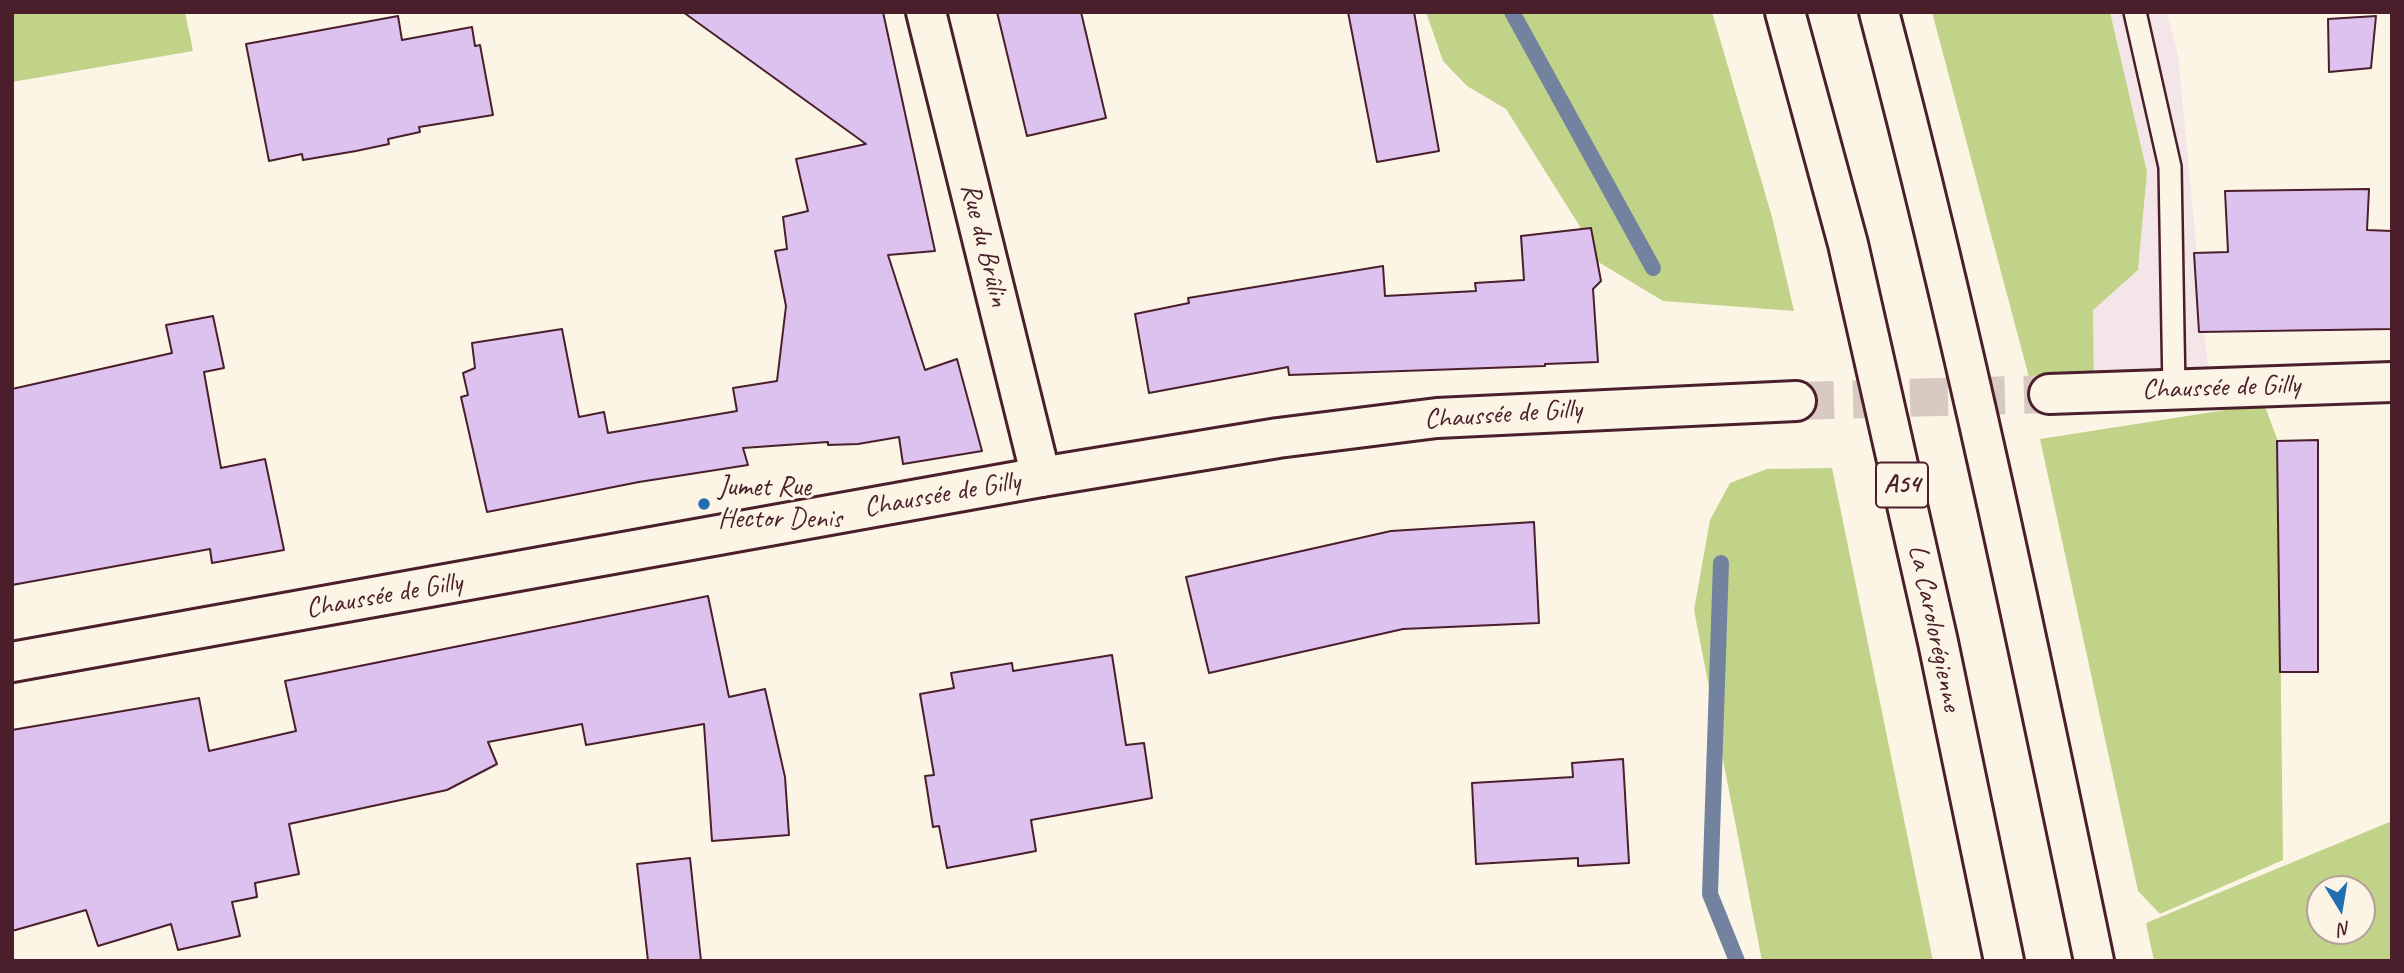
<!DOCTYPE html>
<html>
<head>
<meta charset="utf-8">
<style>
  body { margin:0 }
  #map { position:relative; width:2404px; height:973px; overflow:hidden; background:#fcf5e5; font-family:Caveat,sans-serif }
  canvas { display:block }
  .frame { position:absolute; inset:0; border:14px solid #4a1f2b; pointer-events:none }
  .north { position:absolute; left:2306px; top:875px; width:70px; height:70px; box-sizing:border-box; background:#fcf5e5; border:2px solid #b59f9b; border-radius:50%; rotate:169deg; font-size:19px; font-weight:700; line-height:28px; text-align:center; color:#4a1f2b }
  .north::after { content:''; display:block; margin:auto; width:24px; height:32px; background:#1f6fb2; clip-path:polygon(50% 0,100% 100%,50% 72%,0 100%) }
</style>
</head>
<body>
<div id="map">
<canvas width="2404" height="973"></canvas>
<div class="frame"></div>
<div class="north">N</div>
</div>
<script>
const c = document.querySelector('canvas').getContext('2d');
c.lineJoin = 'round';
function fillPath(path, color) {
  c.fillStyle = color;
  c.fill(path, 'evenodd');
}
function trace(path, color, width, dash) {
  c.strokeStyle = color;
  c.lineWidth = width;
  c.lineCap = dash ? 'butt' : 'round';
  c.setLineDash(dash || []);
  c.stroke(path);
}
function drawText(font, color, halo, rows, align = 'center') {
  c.font = font + ' Caveat,sans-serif';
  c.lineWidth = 6;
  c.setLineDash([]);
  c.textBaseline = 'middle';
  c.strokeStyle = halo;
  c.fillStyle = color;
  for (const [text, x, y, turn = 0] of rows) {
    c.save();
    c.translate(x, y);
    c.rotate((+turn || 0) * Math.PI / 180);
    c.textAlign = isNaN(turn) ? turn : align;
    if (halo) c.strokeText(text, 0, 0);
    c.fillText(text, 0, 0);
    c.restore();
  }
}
fillPath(new Path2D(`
  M2110,12H2167L2178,55L2210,389L2094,392L2093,310L2138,270L2147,172Z`), '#f3e5e8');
fillPath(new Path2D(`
  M12,12H185L193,51L12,82Z
  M1426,12H1712L1772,217L1794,311L1663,301L1595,260L1579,225L1506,109L1467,86L1443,61Z
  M1932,12H2110L2147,172L2138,270L2093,310L2094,392L2049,394L2030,381Z
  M2264,404L2278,441L2283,860L2160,914L2138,891L2040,439Z
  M1832,468L1933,961H1762L1694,610L1710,520L1730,483L1767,469Z
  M2392,821V961H2154L2146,923ZM2362,889V931H2320V889Z`), '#c1d388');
trace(new Path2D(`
  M1512,12L1653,268
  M1721,563L1710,894L1737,961`), '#73839f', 16);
const building = new Path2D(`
  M683,12H883L935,251L888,255L925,370L957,359L982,451L903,464L899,437L858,444L828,445V442L743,448L748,465L639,482L487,512L461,397L468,395L463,373L475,368L472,343L562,329L579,417L604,412L608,433L737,411L733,388L777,381L786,306L775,251L787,249L783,217L808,211L796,159L866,144Z
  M997,12H1081L1106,118L1027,136Z
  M1348,12H1414L1439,151L1377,162Z
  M398,16L402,40L472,27L475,46L480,45L493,115L419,127L420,132L388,139L389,144L356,151L303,160L302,154L269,161L246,44Z
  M2376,16L2371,68L2329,72L2328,19Z
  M2369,189L2367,230L2392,231V329L2199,332L2194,253L2228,252L2225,191Z
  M1591,228L1601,281L1593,289L1598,362L1545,364V366L1289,375L1288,367L1149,393L1135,314L1189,303L1188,298L1383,266L1385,296L1476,291L1475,283L1524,280L1521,236Z
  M213,316L224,368L204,372L221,468L265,459L284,550L212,563L210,549L12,585V389L172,353L166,325Z
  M2318,440V672H2280L2277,441Z
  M1534,522L1539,623L1403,629L1209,673L1186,577L1391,531Z
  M708,596L729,697L765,689L785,777L789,835L712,841L704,724L586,745L582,724L488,742L497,764L447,790L289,824L299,874L255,883L257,897L232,902L240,936L178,950L171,924L98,946L86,910L12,931V730L199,698L209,751L296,731L285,681Z
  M1112,655L1126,745L1144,743L1152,798L1031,820L1036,851L947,868L939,826L933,827L925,776L934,775L920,694L954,688L951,673L1012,663L1013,671Z
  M1623,759L1629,863L1578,866V858L1476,864L1472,783L1573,777L1572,763Z
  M690,858L701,961H648L637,864Z`);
fillPath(building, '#ddc1ef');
trace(building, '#4a1f2b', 2);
trace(new Path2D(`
  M1796,401L2049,394`), '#d8cac0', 38, [38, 19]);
const lane = new Path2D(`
  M2135,12L2170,167L2174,390`);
const street = new Path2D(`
  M926,12L1041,477`);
const secondary = new Path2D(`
  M2049,394L2392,382
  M12,662L1041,477L1278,438L1437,418L1796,401`);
const highway = new Path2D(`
  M1785,12L1848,244L1938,642L2004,961
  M1879,12C1962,326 2028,643 2094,961`);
trace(lane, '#4a1f2b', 26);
trace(street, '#4a1f2b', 44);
trace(secondary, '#4a1f2b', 44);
trace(highway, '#4a1f2b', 44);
trace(lane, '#fcf5e5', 21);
trace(street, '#fcf5e5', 38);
trace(secondary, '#fcf5e5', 38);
trace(highway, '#fcf5e5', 38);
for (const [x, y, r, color] of [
  [704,504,7,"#1f6fb2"]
]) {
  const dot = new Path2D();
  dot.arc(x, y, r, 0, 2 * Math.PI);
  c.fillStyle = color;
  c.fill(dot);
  trace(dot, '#fcf5e5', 2.5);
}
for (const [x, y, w] of [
  [1902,485,52]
]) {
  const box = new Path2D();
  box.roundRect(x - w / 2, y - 22.5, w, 45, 5);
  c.fillStyle = '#fcf5e5';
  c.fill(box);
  trace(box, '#4a1f2b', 2);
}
drawText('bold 26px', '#4a1f2b', null, [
  ["A54",1902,485]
]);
drawText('28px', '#4a1f2b', '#fcf5e5', [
  ["Rue du Brûlin",984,245,76],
  ["Chaussée de Gilly",2221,388,-2],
  ["Chaussée de Gilly",1503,415,-4],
  ["Chaussée de Gilly",942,495,-10],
  ["Chaussée de Gilly",384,596,-10],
  ["La Carolorégienne",1934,628,78]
]);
drawText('28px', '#4a1f2b', '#fcf5e5', [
  ["Jumet Rue",718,488],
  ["Hector Denis",718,520]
], 'left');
</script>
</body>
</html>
